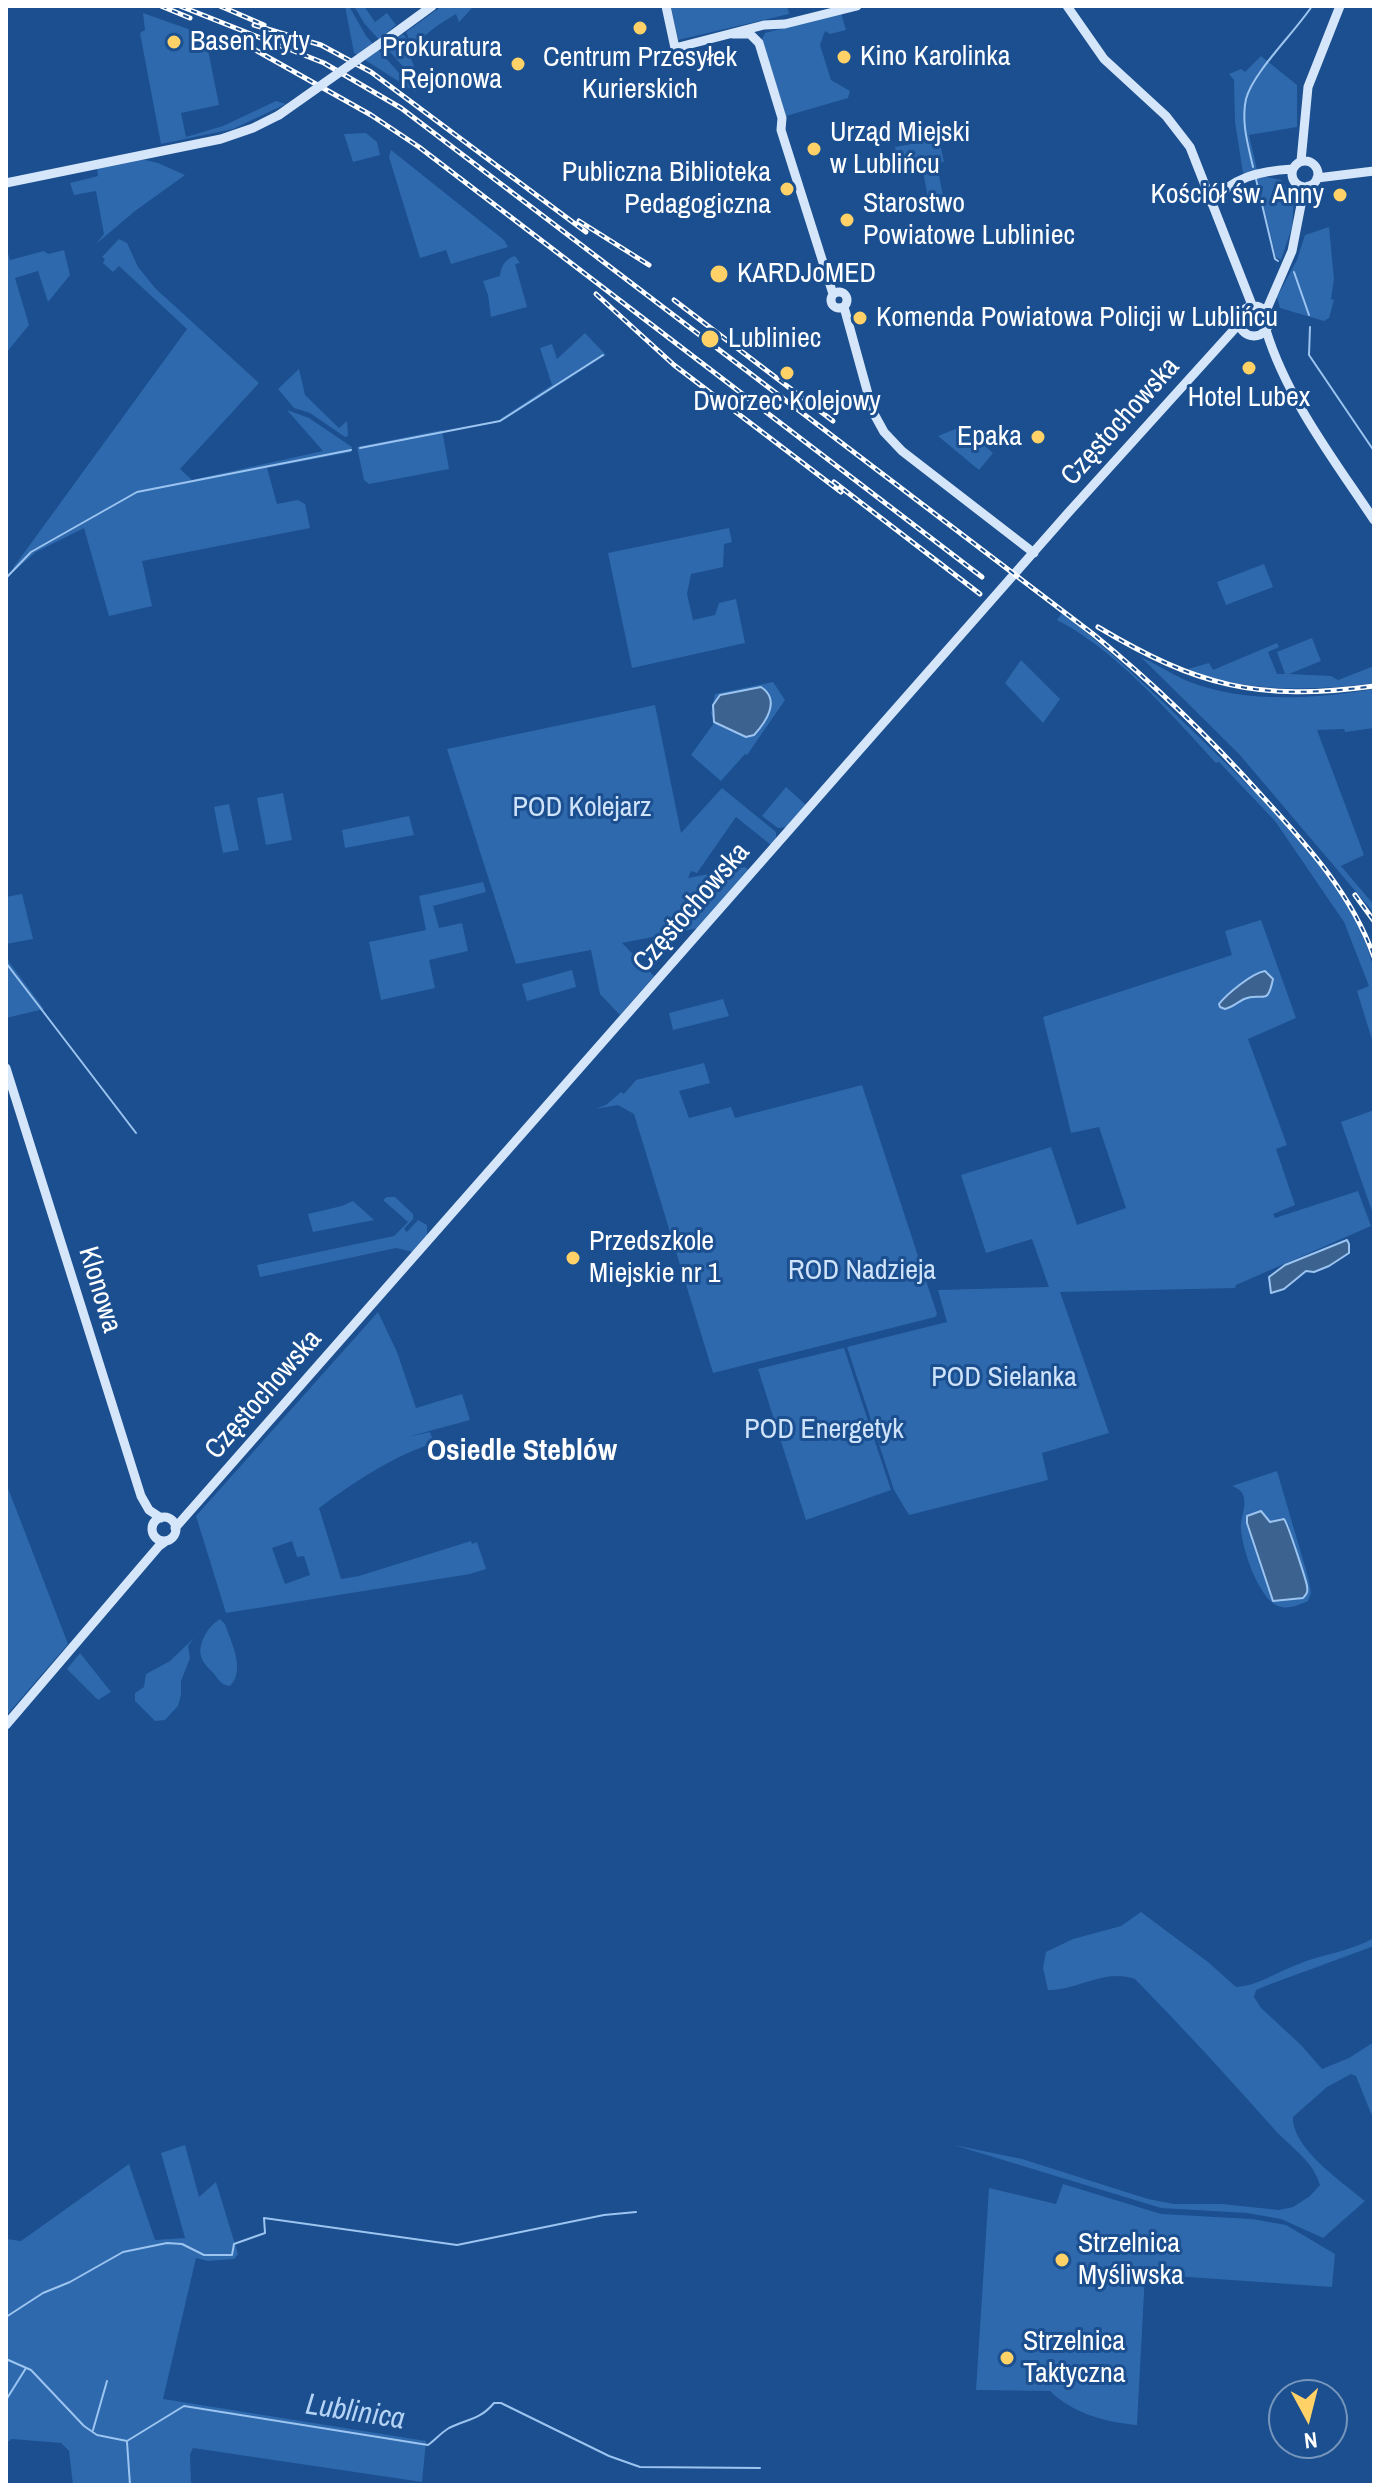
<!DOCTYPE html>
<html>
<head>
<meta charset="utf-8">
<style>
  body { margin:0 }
  #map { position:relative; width:1380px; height:2491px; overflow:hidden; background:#1b4f8f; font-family:"Archivo Narrow",sans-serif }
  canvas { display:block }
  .frame { position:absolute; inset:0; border:8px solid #fff; pointer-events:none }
  .north { position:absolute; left:1268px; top:2379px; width:80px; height:80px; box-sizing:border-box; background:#1b4f8f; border:2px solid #7695bc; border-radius:50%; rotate:173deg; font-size:22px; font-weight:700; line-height:32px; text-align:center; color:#fff }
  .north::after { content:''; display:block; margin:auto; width:28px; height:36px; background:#ffd166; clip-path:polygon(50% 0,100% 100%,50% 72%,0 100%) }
</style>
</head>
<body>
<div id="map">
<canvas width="1380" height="2491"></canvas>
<div class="frame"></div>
<div class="north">N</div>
</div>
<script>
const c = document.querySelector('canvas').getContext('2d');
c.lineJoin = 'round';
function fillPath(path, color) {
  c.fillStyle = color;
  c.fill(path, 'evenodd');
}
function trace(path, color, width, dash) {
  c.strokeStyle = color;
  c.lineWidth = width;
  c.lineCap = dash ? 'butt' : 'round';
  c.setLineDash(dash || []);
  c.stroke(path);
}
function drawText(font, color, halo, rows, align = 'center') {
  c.font = font + ' "Archivo Narrow",sans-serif';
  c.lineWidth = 6;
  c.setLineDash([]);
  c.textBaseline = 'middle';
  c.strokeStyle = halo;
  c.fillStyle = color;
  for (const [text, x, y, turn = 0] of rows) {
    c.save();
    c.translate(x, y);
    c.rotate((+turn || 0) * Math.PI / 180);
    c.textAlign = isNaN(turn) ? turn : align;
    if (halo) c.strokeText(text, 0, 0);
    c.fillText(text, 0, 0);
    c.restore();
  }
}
fillPath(new Path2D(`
  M345,6H349L366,36L417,93L354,53Z
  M354,6H364L375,22L387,13L396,25L384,35L391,42L403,34L411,44L406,32L442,6H478L473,7L459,22L456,14C438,25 419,36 410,56L420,81H416L364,23Z
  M671,6H787L789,14L678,40Z
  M143,13L205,35L219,105L181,113L186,137L223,126L276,101L286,104L233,129L161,144L140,33L145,30Z
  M841,13L846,30L830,34L825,31L820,45L831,80L850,91L848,98L786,116L762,39L765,33Z
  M1261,56L1297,85V127L1249,135L1257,170L1243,173L1235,122L1234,80L1229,74L1241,69L1245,72Z
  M366,133L377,142L380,155L353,162L344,134Z
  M939,139L944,162L929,165H937L943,196L928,198L922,166L899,170L895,147Z
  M391,150L504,240L508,247L451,264L446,250L420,258L389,157Z
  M141,159L158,163L185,175L135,211L96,244L104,234L96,191L74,195L70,183L98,176L97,168Z
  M1267,177L1281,180L1294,197L1292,227L1281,260L1276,257L1257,178Z
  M1329,227L1334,279L1331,299L1334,300L1329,318L1324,321L1280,308L1277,297L1297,260L1305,235Z
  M119,239L127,243L138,267L156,289L259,383L180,469L192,480L323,451L287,410L309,418L352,447L351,452L267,468L277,504L298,500L305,504L310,528L142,561L152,606L109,616L84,528L36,552L14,571L13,568L187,329L119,266L113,272L103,263L105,259L102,257Z
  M6,247L10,260L44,251L48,254L64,250L70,275L48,302L38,271L15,278L29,325L6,353Z
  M515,256L520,263L515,264L527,307L491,317L488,295L483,281L500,276C501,266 505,259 515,256Z
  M585,333L606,355L501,422L500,419L552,385L540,348L552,344L557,359Z
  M299,369L305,395L339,428L347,421L348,436L345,437L310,413L294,408L278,389Z
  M958,428L960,435L965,429L993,453L979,470L938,436Z
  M442,430L449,469L369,484L364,480L357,447Z
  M729,528L732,542L724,544L723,567L691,574L687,594L693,620L715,615L719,603L736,599L745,643L632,668L608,553Z
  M1264,564L1273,587L1226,605L1217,582Z
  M1062,613C1110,650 1154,693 1198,736C1255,792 1358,887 1373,967C1378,992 1374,1021 1374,1046L1357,991L1369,986L1344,922L1275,821L1219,762L1216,763C1171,714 1116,650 1057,620Z
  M1312,638L1321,661L1289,674L1331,676L1338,680L1374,666V683C1318,691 1240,693 1188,669L1209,663L1213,670L1277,643L1279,647L1268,652L1277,674H1285L1277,652Z
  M1141,657C1156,664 1170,673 1185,680C1242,704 1314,699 1374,689V728L1345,732L1344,729L1317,730L1364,855L1341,866L1374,905V913L1239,754Z
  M1021,660L1060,699L1043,723L1005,683Z
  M773,682L785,700L747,755L745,754L721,781L691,755L714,723L711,713L715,694ZM761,687C776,707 770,711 758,730L712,713L714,702L722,695Z
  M655,705L681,833L722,788L776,832V840L771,845L736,817L697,873L691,871L688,878L745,867L749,871L698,928L622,943L654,976L620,1015L600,994L591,950L516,964L447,749Z
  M786,787L807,806L788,827L778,828L762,816Z
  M283,793L292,840L266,845L257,798Z
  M229,804L239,850L223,853L214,807Z
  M409,816L414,835L345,848L342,830Z
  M483,882L486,892L433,906L439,928L462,923L468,951L429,960L435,988L381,1000L369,942L426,930L419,896Z
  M22,894L33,939L6,944V897Z
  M1261,920L1296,1018L1248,1039L1287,1145L1276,1149L1295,1205L1273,1214L1275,1218L1358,1191L1371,1226L1236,1285L1235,1288L1060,1292L1109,1433L1042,1453L1048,1480L909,1515L894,1490L847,1347L947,1322L938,1290L1049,1287L1032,1239L986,1253L961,1175L1051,1147L1077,1225L1126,1208L1099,1127L1071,1133L1043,1017L1232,955L1225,931Z
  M6,951L9,962L44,1009L6,1018Z
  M572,970L576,987L527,1001L522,984Z
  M723,999L729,1016L673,1030L669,1013Z
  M704,1063L710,1083L679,1091L689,1118L731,1107L735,1118L862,1085L937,1314L935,1317L713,1373L634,1114L618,1105L595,1109L606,1105L621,1092L624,1094L636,1080Z
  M1374,1110V1217L1341,1122Z
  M387,1197H395L413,1214V1219L404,1229L407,1232L418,1220L427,1225V1237L413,1252L396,1248L260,1277L257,1265L394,1236L408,1222L383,1200Z
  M353,1201L374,1220L313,1232L308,1214L342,1206Z
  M378,1312L397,1352L416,1408L462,1394L470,1420L407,1437L430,1432L434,1443C393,1456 354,1482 319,1508L341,1579L359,1576L471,1541L472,1544L477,1542L486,1569L470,1574L226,1613L196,1516ZM292,1541L297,1557L304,1556L310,1575L285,1584L272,1548Z
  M844,1348L891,1490L806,1520L758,1369Z
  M1277,1471L1308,1577L1311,1593L1308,1601C1299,1605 1288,1610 1278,1606C1259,1599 1242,1549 1241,1529C1240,1519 1246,1508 1244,1499C1243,1491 1239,1489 1232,1486ZM1265,1514L1271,1522L1281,1518L1289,1526L1295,1553L1307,1586L1306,1594L1274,1601L1247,1523V1516Z
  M6,1483L68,1644L6,1716Z
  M220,1619L225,1624C231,1642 246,1670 230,1686C222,1685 220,1682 215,1675C211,1670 204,1665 202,1659C196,1645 208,1626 220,1619Z
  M194,1638L188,1646L190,1658L181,1681V1695L178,1706L165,1720L155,1721L135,1701V1693L144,1687L146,1674L170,1661Z
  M80,1653L111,1692L98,1700L67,1669Z
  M1141,1912L1208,1962L1236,1987C1257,1986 1277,1972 1296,1965C1322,1954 1349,1952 1374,1938V1946L1268,1985L1256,1990L1254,1997L1261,2008L1301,2045L1322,2069L1349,2058L1374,2042V2121L1356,2076L1351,2074L1327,2087L1293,2117C1292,2148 1342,2182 1365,2201L1323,2238L1281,2219L1247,2213L1161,2208L954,2145L1022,2159L1148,2199L1174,2204H1222L1279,2210L1293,2207L1310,2196L1320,2185C1312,2159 1292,2149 1274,2129C1229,2078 1183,2028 1135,1979C1105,1968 1079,1990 1048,1990L1043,1968L1046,1952L1073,1939L1121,1926Z
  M185,2145L199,2197L216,2182L238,2254L234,2259L208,2261L196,2258L163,2399L426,2441L422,2482L193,2448L190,2454L191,2485H73L69,2451L61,2443L12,2439L6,2443V2239L21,2241L129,2164L155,2240L185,2238L161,2153Z
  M1063,2184L1161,2214L1252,2219L1286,2225L1335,2254L1332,2287L1145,2274L1137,2425C1105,2422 1074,2414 1050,2391L976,2390L989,2188L1056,2204Z`), '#2e69ad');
const water = new Path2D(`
  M761,687C781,700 766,722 754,735L746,737L714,722L713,705L720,695Z
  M1265,971L1273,979C1267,1008 1263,991 1244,999C1238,1002 1233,1007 1225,1009L1220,1007L1219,1004C1227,994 1252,973 1265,971Z
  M1347,1240L1349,1244V1253L1329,1266L1314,1272L1306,1271L1284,1289L1271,1293L1269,1277L1285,1265Z
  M1261,1511L1270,1522L1284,1519C1288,1524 1306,1580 1307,1586C1308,1593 1307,1593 1303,1598L1273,1601L1247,1523V1516Z`);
fillPath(water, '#3c6290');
trace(water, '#9cc4f0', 2);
trace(new Path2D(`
  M1253,167C1248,145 1241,122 1246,99C1253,72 1296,31 1312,6
  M1256,179L1275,259L1278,261
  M1294,272L1309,315
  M1310,327L1309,355L1374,451
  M360,448L500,421L603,355
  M6,578L31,552L137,492L351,450
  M6,963L136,1133
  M6,2317L43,2293L70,2282L123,2252L167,2243L182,2244L204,2255H232L234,2244L265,2233L264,2218L457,2245L604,2215L636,2212
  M6,2359L31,2370L84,2426L97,2435L127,2441L184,2406L428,2445C435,2440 442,2432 449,2428C467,2419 480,2420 494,2403H501L609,2456L640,2467L760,2468
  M6,2400L26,2368
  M93,2430L107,2381
  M127,2442L130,2485`), '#9cc4f0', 2);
trace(new Path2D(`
  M666,6L675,48L764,25L785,24L857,6
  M1067,6L1104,59L1166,116L1190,147L1252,305
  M733,34H750L759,43L782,118L781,130L833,294
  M391,36L432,6
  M1301,161L1308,87L1340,6
  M1292 174a13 13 0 1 1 26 0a13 13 0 1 1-26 0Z
  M1317,178L1374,171
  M6,183L221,139L253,128L279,115
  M1211,203C1233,177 1259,171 1292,169
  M831 300a8 8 0 1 1 16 0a8 8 0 1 1-16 0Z
  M1239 321a15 15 0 1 1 30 0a15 15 0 1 1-30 0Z
  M844,307L873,412L884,432L902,451L1034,553
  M1266,311L1292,251L1301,205L1308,186
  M1266,330C1287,399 1335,461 1374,520
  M6,1068L141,1496L149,1510L161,1518
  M152 1529a12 12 0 1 1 24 0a12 12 0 1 1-24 0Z
  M175,1528L1068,513L1239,324
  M6,1725L159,1546L166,1541`), '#d6e6fa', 9);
const rail = new Path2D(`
  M161,6L190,18
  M180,6L324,63L401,108L1093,634C1153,683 1210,738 1262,796C1306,844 1352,894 1374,957
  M220,6L264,25
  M254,25L321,45L371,72L586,232
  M234,38L371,115L419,147L982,577
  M579,221L649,265
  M596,294L674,365L841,492
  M674,300L833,421
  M834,482L980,594
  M1098,627C1197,686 1258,702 1374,686
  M1355,895L1374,921`);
trace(rail, '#fff', 5);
trace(rail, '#1b4f8f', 2, [6]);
trace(new Path2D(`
  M279,115L391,36`), '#d6e6fa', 9);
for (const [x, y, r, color] of [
  [640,28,8,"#ffd166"],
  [174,42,8,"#ffd166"],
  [844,57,8,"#ffd166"],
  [518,64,8,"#ffd166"],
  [814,149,8,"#ffd166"],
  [787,189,8,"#ffd166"],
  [1340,195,8,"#ffd166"],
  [847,220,8,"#ffd166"],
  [719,274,10,"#ffd166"],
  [860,318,8,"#ffd166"],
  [710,339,10,"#ffd166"],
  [1249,368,8,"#ffd166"],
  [787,373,8,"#ffd166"],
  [1038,437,8,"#ffd166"],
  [573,1258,8,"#ffd166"],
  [1062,2260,8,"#ffd166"],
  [1007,2358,8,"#ffd166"]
]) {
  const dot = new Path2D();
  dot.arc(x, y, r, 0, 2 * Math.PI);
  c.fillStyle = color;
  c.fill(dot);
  trace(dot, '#1b4f8f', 3);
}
drawText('28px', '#fff', '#1b4f8f', [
  ["Basen kryty",190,42],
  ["Prokuratura",502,48,"right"],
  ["Rejonowa",502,80,"right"],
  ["Kino Karolinka",860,57],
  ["Centrum Przesyłek",640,58,"center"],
  ["Kurierskich",640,90,"center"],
  ["Urząd Miejski",830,133],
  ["w Lublińcu",830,165],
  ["Publiczna Biblioteka",771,173,"right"],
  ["Pedagogiczna",771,205,"right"],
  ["Kościół św. Anny",1324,195,"right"],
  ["Starostwo",863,204],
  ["Powiatowe Lubliniec",863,236],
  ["KARDJoMED",737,274],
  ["Komenda Powiatowa Policji w Lublińcu",876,318],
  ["Lubliniec",728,339],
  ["Hotel Lubex",1249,398,"center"],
  ["Dworzec Kolejowy",787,402,"center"],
  ["Epaka",1022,437,"right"],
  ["Przedszkole",589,1242],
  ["Miejskie nr 1",589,1274],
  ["Strzelnica",1078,2244],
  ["Myśliwska",1078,2276],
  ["Strzelnica",1023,2342],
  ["Taktyczna",1023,2374]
], 'left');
drawText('28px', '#fff', '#1b4f8f', [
  ["Częstochowska",1121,422,-48],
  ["Częstochowska",692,908,-49],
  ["Klonowa",99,1290,73],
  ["Częstochowska",264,1395,-49]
]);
drawText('28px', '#cfe3fa', '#1b4f8f', [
  ["POD Kolejarz",582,808],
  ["ROD Nadzieja",862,1271],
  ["POD Sielanka",1004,1378],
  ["POD Energetyk",824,1430]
]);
drawText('bold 30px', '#fff', '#1b4f8f', [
  ["Osiedle Steblów",522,1452]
]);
drawText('italic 30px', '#b5d3f5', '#1b4f8f', [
  ["Lublinica",355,2413,9]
]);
</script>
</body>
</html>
